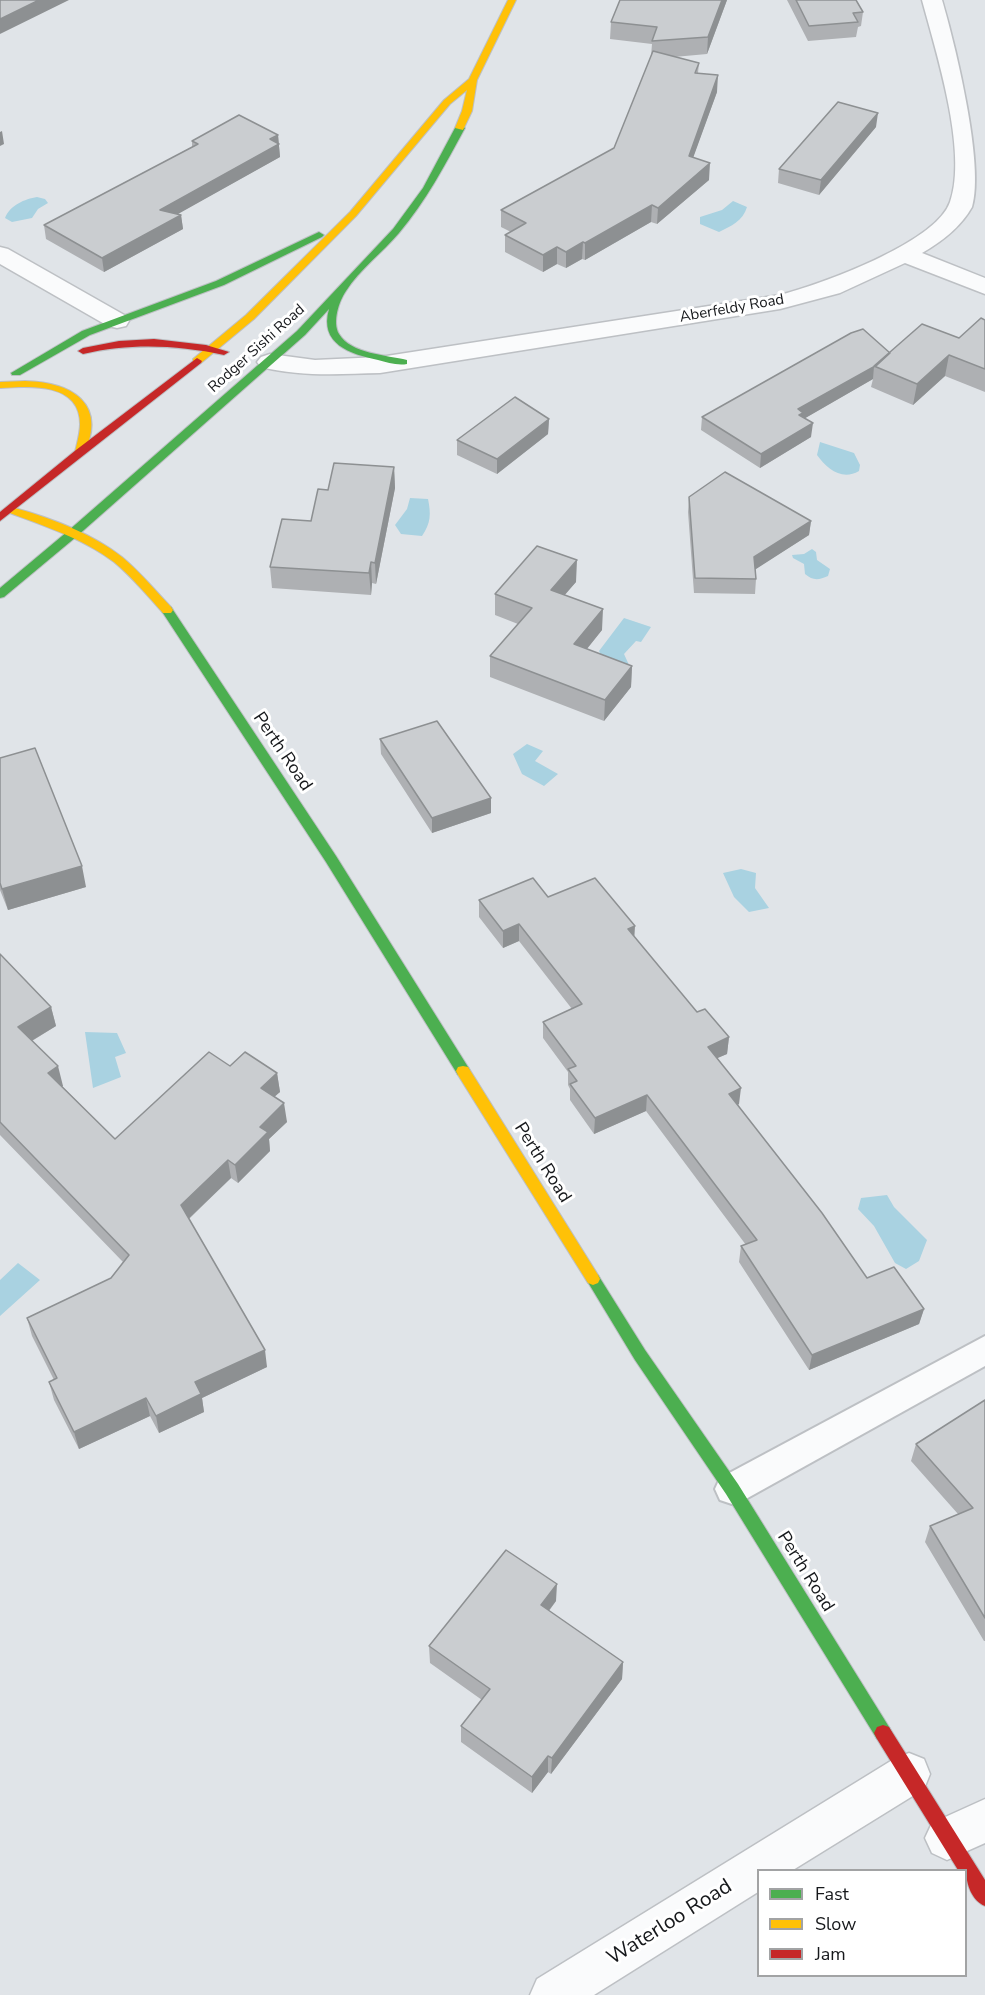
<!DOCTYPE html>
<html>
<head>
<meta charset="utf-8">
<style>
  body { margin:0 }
  #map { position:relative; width:985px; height:1995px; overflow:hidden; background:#e0e4e8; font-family:"Nunito Sans",sans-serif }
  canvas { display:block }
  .legend { position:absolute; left:757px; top:1869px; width:210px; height:108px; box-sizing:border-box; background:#fff; border:2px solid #a2a3a4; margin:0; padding:8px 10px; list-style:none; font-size:18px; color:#16181b }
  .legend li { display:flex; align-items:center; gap:12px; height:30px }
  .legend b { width:30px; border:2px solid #a2a3a4 }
</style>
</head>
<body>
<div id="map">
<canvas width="985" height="1995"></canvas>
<ul class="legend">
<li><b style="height:8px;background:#4caf50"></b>Fast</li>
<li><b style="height:8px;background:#ffc107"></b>Slow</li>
<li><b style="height:8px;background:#c62828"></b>Jam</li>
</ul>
</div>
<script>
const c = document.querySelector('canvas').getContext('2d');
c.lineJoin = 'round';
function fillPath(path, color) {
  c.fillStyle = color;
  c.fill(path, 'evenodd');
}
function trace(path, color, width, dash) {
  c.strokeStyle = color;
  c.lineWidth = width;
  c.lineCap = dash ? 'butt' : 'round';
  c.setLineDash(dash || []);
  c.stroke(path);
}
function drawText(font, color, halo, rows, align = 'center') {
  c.font = font + ' "Nunito Sans",sans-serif';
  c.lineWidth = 6;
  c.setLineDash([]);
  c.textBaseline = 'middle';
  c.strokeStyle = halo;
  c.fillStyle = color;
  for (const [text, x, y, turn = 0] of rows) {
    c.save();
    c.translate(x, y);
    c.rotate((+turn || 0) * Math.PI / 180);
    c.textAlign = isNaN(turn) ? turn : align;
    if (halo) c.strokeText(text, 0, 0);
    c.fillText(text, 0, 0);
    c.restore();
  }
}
fillPath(new Path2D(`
  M37,197L45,199L48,203L38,209L32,218L12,222L5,218C10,205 25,199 37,197Z
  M733,201L747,207C743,221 731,226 719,232L700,224V217L722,210Z
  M820,442L854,453L860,465L859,471C842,481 827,469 817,455Z
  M410,498L428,499C431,514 431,523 422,536L401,534L395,525L407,509Z
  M812,549L816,552L817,560L830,569L828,576C819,580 813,581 805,574L804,564L793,558L792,555L804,554Z
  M624,618L651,627L641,642L636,641L624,654L629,665L602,657L599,651Z
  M527,744L543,751L535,761L558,774L544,786L522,774L513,754Z
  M741,869L756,873L755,888L769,908L749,912L734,897L723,873Z
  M85,1032L117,1033L126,1053L115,1057L121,1077L93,1088Z
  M887,1195L894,1207L927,1240L919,1261L906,1269L895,1263L874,1226L858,1209L861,1198Z
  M18,1263L40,1280L0,1316V1280Z`), '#a9d2e1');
const lane = new Path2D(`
  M985,1336V1366L744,1500L732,1504L720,1500L715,1489L720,1478Z`);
const street = new Path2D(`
  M922,0H942C955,44 985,166 972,207C961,227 941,242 922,253L985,278V294L905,263L840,293L780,309L380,373C340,374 301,377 261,367L257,362L261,357L270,354L315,360L380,357L780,295C819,285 936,243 950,202C968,152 936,52 922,0Z
  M0,247L8,249L126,316L129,321L126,326L117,328L108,326L0,264Z
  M909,1753L924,1759L930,1774L924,1789L793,1870H758V1892L594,1995H530L537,1979L894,1759Z
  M985,1799V1843L947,1860L932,1853L925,1838L932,1823Z`);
const fast = new Path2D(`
  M460,125L465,128C445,165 426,201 399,233C383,252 359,270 346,291C339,301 332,322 339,334C351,354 387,355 407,360V364C397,366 387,362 378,360C350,354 319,344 329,309L305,335L76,537L4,597L0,598V588L68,531L297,331L393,229L423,188L455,128Z
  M319,232L324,235L322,237L224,285L90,335L20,375H12L11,373L82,331L216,281Z
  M167,606L171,607L336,856L468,1067L470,1071L468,1075H458L326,862L161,610Z
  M593,1273L598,1275L645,1350L738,1484L889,1727L892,1733L889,1739L883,1741L877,1739L726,1494L635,1360L586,1279L588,1275Z`);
const slow = new Path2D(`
  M508,0H516L477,80L472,111L463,130L455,128L462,111L467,90L450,104L356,216L254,319L201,363H193V359L246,315L350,212L444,100L469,79Z
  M25,381C71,382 108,403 84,454L80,455L75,452C77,443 80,433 80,424C80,382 29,386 0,388V382Z
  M11,507C49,517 91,533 122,557C140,572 155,590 171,607L173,610L171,613H163C147,595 132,577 114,562C82,538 44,526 7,512L5,510Z
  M463,1066L468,1067L598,1275L600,1279L598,1283L593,1285L588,1283L458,1075L456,1071L458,1067Z`);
const jam = new Path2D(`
  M154,339L206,345L229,352L224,355C176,345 131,343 83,354L78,351L83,348L119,341Z
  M197,358L202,361L201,363L0,521V512L76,450Z
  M883,1725L889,1727L985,1880V1906C972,1901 966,1884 966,1870H958L877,1739L874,1733L877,1727Z`);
trace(lane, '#bdc0c4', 4);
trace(street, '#bdc0c4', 3);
trace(fast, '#bdc0c4', 2);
trace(slow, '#bdc0c4', 2);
trace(jam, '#bdc0c4', 2);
fillPath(lane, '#fafbfc');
fillPath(street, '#fafbfc');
fillPath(fast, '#4caf50');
fillPath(slow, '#ffc107');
fillPath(jam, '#c62828');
fillPath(new Path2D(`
  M620,0H727L707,54L674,57L699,63L698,73L717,92L693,157L709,180L657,224L651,222L585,260L582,259L566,268L557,264L543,272L505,252V235L511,232L501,227V210L614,148L651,56L652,44L610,39L611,22Z
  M787,0H856L863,12L861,26L858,27L856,37L808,41Z
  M876,127L819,195L778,183L779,169Z
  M278,135L280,157L177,214L181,215L183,229L104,272L46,239L44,225L192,147V141Z
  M985,320V392L945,376L913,405L871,387L873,379L805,418L811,437L760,468L701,430L702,417L890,353L959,338Z
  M549,419L548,434L497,474L457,455V440Z
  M394,467L395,488L376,584L372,583L371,595L272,588L270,567L311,521L328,490Z
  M689,497L811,521L809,535L755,569L756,579L755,594L694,593L688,512Z
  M576,582L564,595L602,630L587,649L632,666L631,687L604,721L490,677V656L518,624L495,615V594Z
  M380,739L491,798V813L432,833L381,754Z
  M0,758L86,887L8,910L0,890Z
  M548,897L634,937L697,1012L729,1037L727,1054L717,1058L739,1104L738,1105L867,1278L924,1309L919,1324L809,1370L739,1262L741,1246L746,1245L646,1111L594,1134L570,1100V1089L568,1085V1072L543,1038V1022L572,1009L519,941L503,948L479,917V900Z
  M0,954L51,1007L56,1026L32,1041L63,1086H62L115,1139L230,1066L277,1073L280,1092L274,1096L287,1122L269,1139L270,1151L238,1183L231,1178L189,1219L267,1367L202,1398L204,1412L159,1433L150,1416L79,1449L54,1400L49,1382L54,1380L32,1336L27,1318L111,1278L123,1262L0,1135Z
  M985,1400V1641H984L925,1542L930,1526L958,1514L911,1461L916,1444Z
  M556,1601L549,1611L623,1662L622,1679L551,1774L548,1772L532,1793L461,1742V1726L482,1700L430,1663L429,1646Z`), '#aeb0b3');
fillPath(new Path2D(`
  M39,0H69L0,34V19Z
  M722,0H727L707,54L708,37Z
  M718,75L717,92L688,172L689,156Z
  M878,113L876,127L819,195L821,180Z
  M2,131L4,144L0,146V132Z
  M278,135L280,157L162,223L160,210Z
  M710,163L709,180L657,224L658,208Z
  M652,205L651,222L585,260V243Z
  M181,215L183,229L104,272L102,258Z
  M583,242L582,259L566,268V252Z
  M557,247V264L543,272V255Z
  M893,355L874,366L873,379L802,420L801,426L798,409Z
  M949,355L945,376L913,405L917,384Z
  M549,419L548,434L497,474V459Z
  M813,423L811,437L760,468L761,454Z
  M394,467L395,488L376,584L375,563Z
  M811,521L809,535L753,571L754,557Z
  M577,560L576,582L551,611V590Z
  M371,562L372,583L371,595L369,573Z
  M603,609L602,630L573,666L574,644Z
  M632,666L631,687L604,721L605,700Z
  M491,798V813L432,833V818Z
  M82,866L86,887L8,910L2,889Z
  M519,924V941L503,948V931Z
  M635,926L634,943L628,929Z
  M51,1007L56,1026L23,1046L18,1027Z
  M729,1037L727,1054L706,1063L708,1047Z
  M58,1066L63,1086L53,1092L48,1073Z
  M277,1073L280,1092L263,1107L261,1088Z
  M741,1088L739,1104L727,1110L729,1094Z
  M647,1095L646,1111L594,1134L595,1118Z
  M284,1103L287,1122L269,1139L270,1151L238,1183L235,1165L260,1127Z
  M228,1160L231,1178L184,1223L181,1205Z
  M924,1309L919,1324L809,1370L812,1355Z
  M265,1350L267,1367L202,1398L204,1412L159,1433L156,1416L195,1382Z
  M146,1398L150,1416L79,1449L74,1432Z
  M557,1584L556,1601L540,1622L541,1605Z
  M623,1662L622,1679L551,1774L552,1758Z
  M548,1756V1772L532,1793V1777Z`), '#8d9092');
const building = new Path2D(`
  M0,0H39L0,19Z
  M620,0H722L708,37L652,41L657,27L611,22Z
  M796,0H856L863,12L853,13L858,22L809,26Z
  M653,51L699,63L695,73L718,75L689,156L710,163L658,208L652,205L585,243L583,242L566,252L557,247L543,255L505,235L526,223L501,210L614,148Z
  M838,102L878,113L821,180L779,169Z
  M239,115L278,135L270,139L279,144L160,210L181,215L102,258L44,225L198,144L192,141Z
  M981,318L985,320V369L949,355L917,384L874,366L922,324L959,338Z
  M863,329L890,353L877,365L798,409L803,413L799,415L813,423L761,454L702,417L851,333Z
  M515,397L549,419L497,459L457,440Z
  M334,463L394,467L375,563L371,562L369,573L270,567L282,519L311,521L318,489L328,490Z
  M725,472L811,521L754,557L756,579L695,578L689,497Z
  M537,546L577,560L551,590L603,609L574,644L632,666L605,700L490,656L532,608L495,594Z
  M437,721L491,798L432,818L380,739Z
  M35,748L82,866L2,889L0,883V758Z
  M533,878L548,897L595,878L635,926L628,929L697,1012L705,1009L729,1037L708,1047L741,1088L729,1094L822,1213L867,1278L894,1267L924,1309L812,1355L741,1246L757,1240L647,1095L595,1118L570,1084L577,1081L568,1069L576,1066L543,1022L582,1004L519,924L503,931L479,900Z
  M0,954L51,1007L18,1027L58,1066L48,1073L115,1139L209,1052L230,1066L245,1052L277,1073L261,1088L284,1103L260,1127L268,1132L235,1165L228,1160L181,1205L265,1350L195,1382L201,1394L156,1416L146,1398L74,1432L49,1382L57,1378L27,1318L111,1278L129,1255L0,1122Z
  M985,1400V1618L930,1526L973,1508L916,1444Z
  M506,1550L557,1584L541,1605L623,1662L552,1758L548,1756L532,1777L461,1726L490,1689L429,1646Z`);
fillPath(building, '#cacdd0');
trace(building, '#8d9092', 1.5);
drawText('15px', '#16181b', '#fff', [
  ["Aberfeldy Road",732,309,-10],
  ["Rodger Sishi Road",257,349,-42]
]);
drawText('18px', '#16181b', '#fff', [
  ["Perth Road",282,752,56],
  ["Perth Road",542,1163,58],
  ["Perth Road",805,1572,58]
]);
drawText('21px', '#16181b', '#fff', [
  ["Waterloo Road",670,1923,-32]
]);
</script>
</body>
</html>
